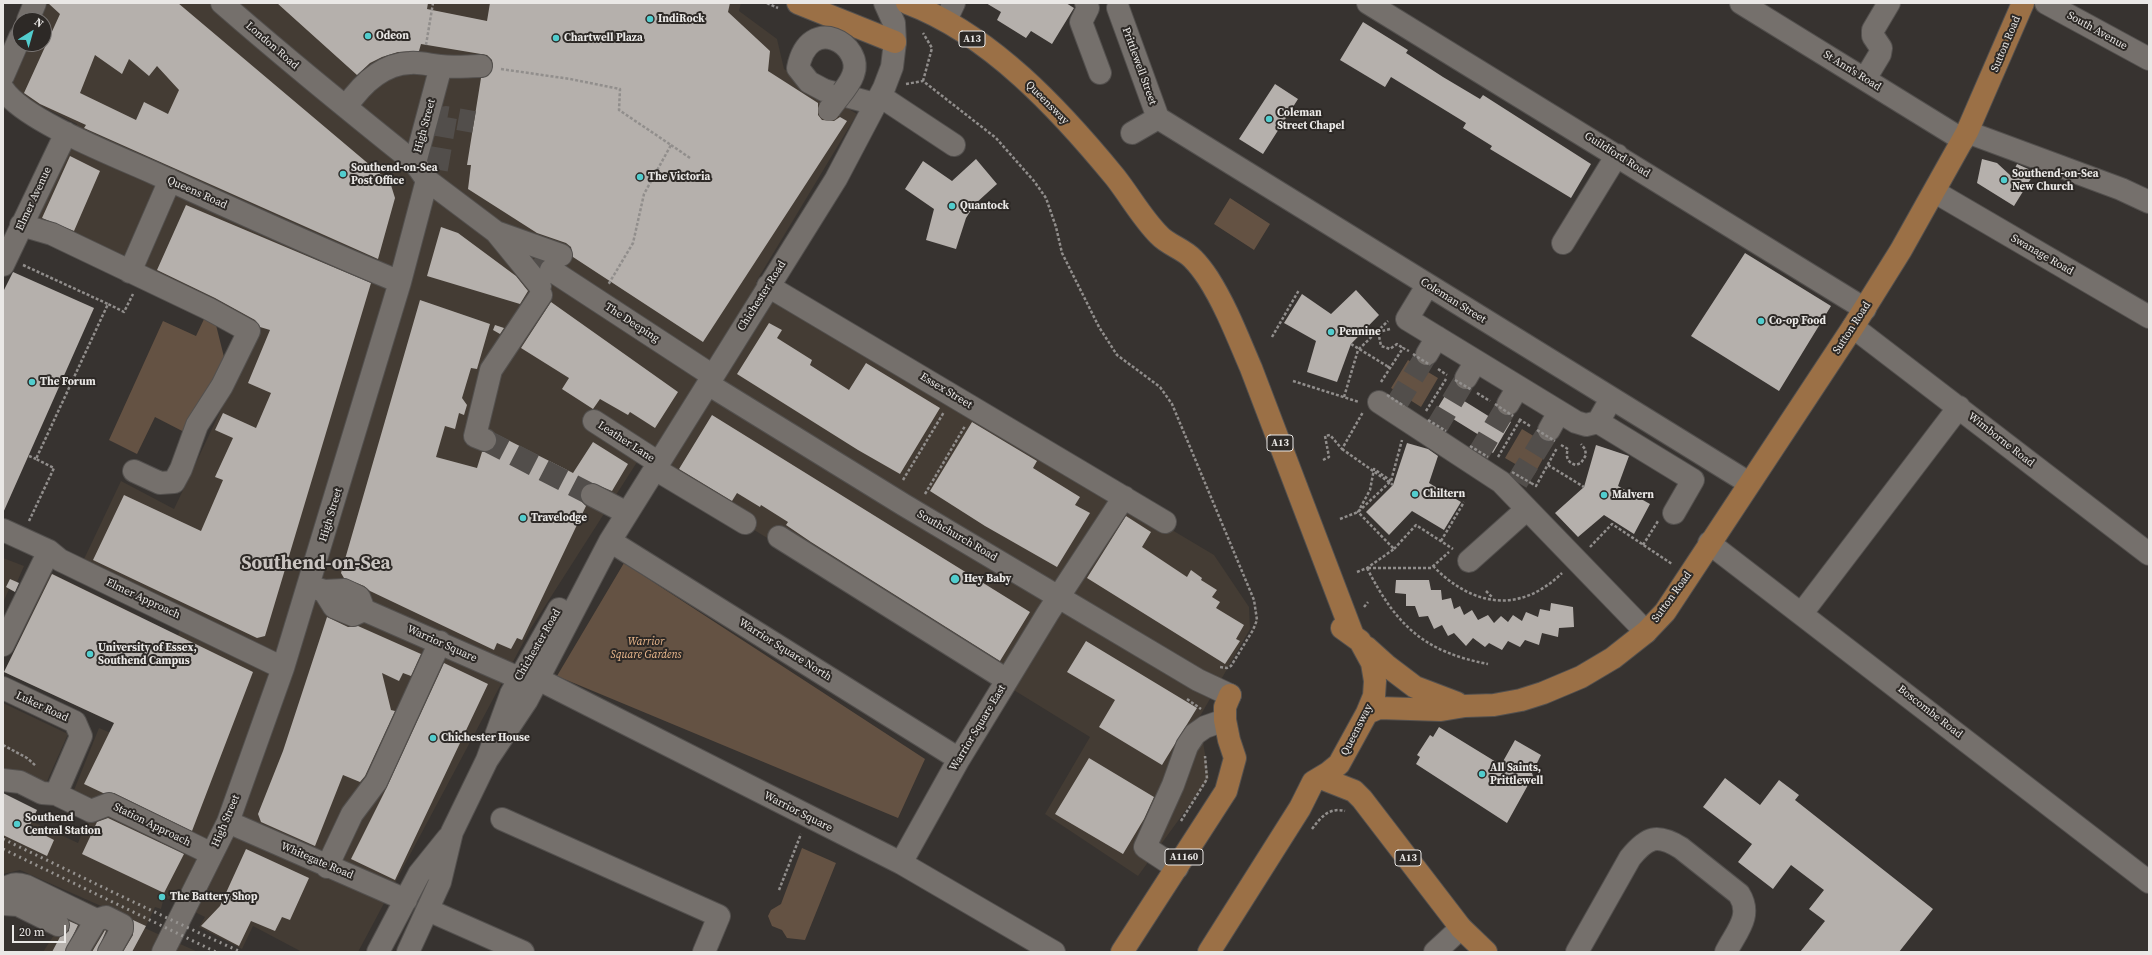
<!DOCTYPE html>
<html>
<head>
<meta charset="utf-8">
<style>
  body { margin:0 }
  #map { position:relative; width:2152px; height:955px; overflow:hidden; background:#373330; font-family:"Source Serif 4",serif }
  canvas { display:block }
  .frame { position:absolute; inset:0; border:4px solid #eae8e6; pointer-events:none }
  .north { position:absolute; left:12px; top:12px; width:40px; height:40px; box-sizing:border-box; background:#2d2926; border:1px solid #797573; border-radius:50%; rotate:37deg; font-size:11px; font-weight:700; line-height:16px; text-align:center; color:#eae8e6 }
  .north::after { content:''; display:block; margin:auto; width:14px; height:18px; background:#52cdce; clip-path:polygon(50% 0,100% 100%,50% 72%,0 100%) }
  .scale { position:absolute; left:12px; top:925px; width:54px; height:18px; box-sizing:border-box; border:2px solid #eae8e6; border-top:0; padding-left:5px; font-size:12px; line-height:14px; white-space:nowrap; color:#eae8e6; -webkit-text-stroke:3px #2d2926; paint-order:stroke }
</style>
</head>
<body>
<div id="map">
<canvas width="2152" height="955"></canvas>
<div class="frame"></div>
<div class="north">N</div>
<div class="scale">20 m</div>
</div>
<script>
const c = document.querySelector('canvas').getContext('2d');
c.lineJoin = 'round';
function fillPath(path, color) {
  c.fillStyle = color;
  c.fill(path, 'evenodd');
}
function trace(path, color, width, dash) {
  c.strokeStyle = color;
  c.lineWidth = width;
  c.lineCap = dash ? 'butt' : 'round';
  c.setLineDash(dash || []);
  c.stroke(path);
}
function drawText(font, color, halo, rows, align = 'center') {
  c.font = font + ' "Source Serif 4",serif';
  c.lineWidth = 4;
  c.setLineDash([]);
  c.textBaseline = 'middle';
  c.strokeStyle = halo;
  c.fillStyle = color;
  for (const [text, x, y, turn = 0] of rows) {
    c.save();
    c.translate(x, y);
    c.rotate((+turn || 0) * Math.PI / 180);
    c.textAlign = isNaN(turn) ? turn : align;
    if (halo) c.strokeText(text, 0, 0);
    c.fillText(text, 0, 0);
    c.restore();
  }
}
fillPath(new Path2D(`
  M48,3H741L739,11L777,39L784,69L857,114L756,282L1214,555L1249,607L1250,629L1199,718L1209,778L1138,876L1045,814L1090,737L639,459L531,628L358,952H302L253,926L242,949L199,927L205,917L164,897L161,909L155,907L146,926L20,870L3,874V808L78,843L87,821L66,810L99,728L137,744L140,735L4,672L51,573L141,617L154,698L181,628L76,576L121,481L174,509L257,334L31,237L77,124L9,90L30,44H44V20H40Z
  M3,558L24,566L13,591L9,589L3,603Z
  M3,703L68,734L44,788L3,768Z
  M78,898L198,952H43Z`), '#443c34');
fillPath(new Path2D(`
  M1230,198L1270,224L1254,250L1214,224Z
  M205,317L215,321L224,357L190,435L155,417L137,454L109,440L163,321L196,336Z
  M1408,360L1438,378L1421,407L1391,388Z
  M1522,429L1550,446L1534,475L1505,458Z
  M624,563L925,759L898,818L557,676Z
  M802,848L836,863L805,940L787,938L782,930L772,926L768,916L771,910L781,904Z`), '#645243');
fillPath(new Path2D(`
  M48,3H178L390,182L395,198L378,259L84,128L86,125L40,104L24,93L60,14ZM95,55L122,74L129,59L149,76L157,66L179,90L168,114L144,102L136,120L80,93Z
  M277,3H428L427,9L487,21L490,3H730L728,12L770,51L768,71L818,103V115L822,120L834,121L840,117L847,121L703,342L573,257L571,247L566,243L537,233L468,189L471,165H467L481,78L488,76L493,66L492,60L487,55L421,44L419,51L398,52L382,57L370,63L357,75Z
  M986,3H1066L1074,8L1052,44L1031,31L1026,38L997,20L1001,12Z
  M1363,22L1408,50L1406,53L1443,77L1480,99L1483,95L1591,164L1571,198L1490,149L1492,146L1463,128L1466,123L1391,77L1385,87L1340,60Z
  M1275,84L1298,99L1263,154L1239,139Z
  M70,156L100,171L74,231L42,218Z
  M976,159L997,184L975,204L966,218L956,249L926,240L934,209L905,189L923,161L952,181Z
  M1982,159L1997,163L2011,176L2017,164L2035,172L2014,206L1977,183Z
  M186,205L371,283L265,636L257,638L93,560L124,495L201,531L223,480L215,477L233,438L215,430L223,413L256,428L271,393L248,383L270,330L260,327L255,320L215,298L157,270Z
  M441,227L458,233L516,276L528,291L520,304L427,276Z
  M1745,253L1831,306L1779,391L1691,336Z
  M13,272L94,308L3,513V292Z
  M1356,290L1379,315L1351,344L1337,382L1307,372L1316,341L1284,323L1302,294L1331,314Z
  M420,300L490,324L477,369L471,368L462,398L467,405L464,415L459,413L455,429L445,426L436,457L477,468L482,452L492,450L496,445V434L573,473L593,442L628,464L612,491L592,483L586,484L581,489L580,496L582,502L586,506L522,640L517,638L511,649L497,643L494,650L370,591L364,586L344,578L341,573Z
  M551,302L678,392L655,428L630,412L628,415L600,399L593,409L562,389L569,378L521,348Z
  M769,323L782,330L777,338L812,360L810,365L849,390L866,363L940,408L900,474L858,450L737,374Z
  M495,325L504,328L500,334L493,330Z
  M1448,391L1490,417L1494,411L1511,422L1493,453L1476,442L1479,435L1437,409Z
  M712,415L1030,612L1000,661L811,542L786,525L788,522L761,505L760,507L737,493L732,501L679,469Z
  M972,422L1037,461L1033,468L1080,497L1075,505L1090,513L1057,567L985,526L930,491Z
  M1407,443L1428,449L1438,456L1429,483L1461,502L1444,530L1412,511L1389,535L1366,512L1393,485Z
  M1596,445L1629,456L1618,486L1650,504L1634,534L1604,515L1578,537L1555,513L1584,487Z
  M1126,516L1151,532L1142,547L1187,577L1191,570L1202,578L1201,580L1217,590L1212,597L1220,602L1216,608L1244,625L1236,639L1240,641L1225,664L1087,578Z
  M52,574L253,672L192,831L114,793H103L84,784L114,723L4,672Z
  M10,579L19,583L15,592L6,587Z
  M1396,580H1429L1431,590H1441L1442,600L1451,598L1454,609L1460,606L1464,615L1472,610L1478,620L1488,615L1494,623L1501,616L1508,622L1513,615L1522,621L1526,612L1538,617L1540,609L1550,611L1551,603L1573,607L1574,627L1559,628L1558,637L1542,633L1539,645L1525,640L1520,647L1508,641L1502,650L1489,643L1485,647L1473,638L1466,646L1454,633L1448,636L1442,625L1434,629L1428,616L1419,617L1415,606H1406V594L1395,593Z
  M327,617L348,627L358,626L421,654L411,676L403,673L399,681L382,673L391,710L395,711L365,776L360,782L343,775L315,846L261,822L258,814L283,751Z
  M1086,641L1197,708L1162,765L1099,727L1115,700L1067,672Z
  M444,663L488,684L395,880L351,859L387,787Z
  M1439,727L1501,765L1515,740L1541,755L1532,773L1533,776L1507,823L1416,764L1420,757L1417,755L1430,735L1433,737Z
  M1089,758L1154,797L1144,819L1123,854L1055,814Z
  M1725,778L1760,805L1779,780L1799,795L1795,800L1933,909L1899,952H1800L1825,921L1809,909L1824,890L1791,865L1773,889L1738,862L1752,844L1703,807Z
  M3,793L37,810L29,827L54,840L47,856L3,835Z
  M108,818L184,854L164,893L82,854L97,822Z
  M246,849L309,878L290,920L282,917L275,931L251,921L239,946L201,926L220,906Z
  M133,920L146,926L132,952H123L133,935Z
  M69,921L78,925L65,952H52L60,937L69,931Z
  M105,930L106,931L97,952H92Z`), '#b5b0ac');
trace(new Path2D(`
  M447,196L434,186L446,117L474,122
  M508,239L551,270
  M1396,405L1427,354
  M1435,430L1466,378
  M485,440L592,495
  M1477,456L1508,404
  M1517,482L1549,430`), '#524e4b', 22, [22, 11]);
const minor = new Path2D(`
  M222,3C285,58 350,111 415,163
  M1086,3L1088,8L1081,22L1100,73
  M1368,3L1865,309
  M1741,3L1963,140
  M2046,3L2149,59
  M1118,8L1158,118L1132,133
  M28,20L35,3
  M946,20L954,3
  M3,76L20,37
  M1865,79L1880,54L1881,48L1873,36V30L1889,3
  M3,89C24,121 119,157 156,174C237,211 317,248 400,282
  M824,90L875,104
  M880,96L954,145
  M346,107C361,85 381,64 410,63C420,62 430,65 440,66C454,68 468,66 481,66
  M1158,118L1749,483
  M1967,132L2121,189L2149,202
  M427,180L496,232L561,255
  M1935,192L2149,317
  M21,225L52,234L209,309L249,331L222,386L197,425L181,469L174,482L160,483L134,471
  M496,232L540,286
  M1563,243L1617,155
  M3,265L66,133
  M551,270L713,376
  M130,272L170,180
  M768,286L1165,522
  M1427,286L1407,319L1576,422L1586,425L1598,422L1611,399
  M1853,327L2149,554
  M1427,354L1437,337
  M1466,378L1476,361
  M708,384L904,505L1198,680L1230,695
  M1379,402L1501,482L1646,632
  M1508,404L1518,387
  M594,421L659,463
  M1598,422L1693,480L1674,513
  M1549,430L1559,412
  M485,440L475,436L491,370L541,295
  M655,469L745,523
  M592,495L627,513
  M3,530L49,551L60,560L283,668
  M779,537L1007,680
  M610,541L959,759
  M1709,543L2149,882
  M1469,561L1527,509
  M312,587L324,591L334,607L353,615L364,610
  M324,591L344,590L359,597L364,610L519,678
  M1802,613L1959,407
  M3,645L49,551
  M538,679L901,863L1054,952
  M3,688L75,722L81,736L56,794
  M487,760L527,700L610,541L836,179L884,88L892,67L895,42L894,23L885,3
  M3,780L20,782L42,793L56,794L91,811L109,804L212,854
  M502,819L719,916L704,952
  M228,822L406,900
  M901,863L959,759L1048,613L1124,497
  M327,867L352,814L376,782L440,642
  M1177,868L1145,847L1173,785L1187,746L1195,734L1205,727L1225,720
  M3,892C10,883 16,883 26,886L96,920L77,952
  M3,904L18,905L58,925
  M428,910L523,952
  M96,920L106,917L122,925V929L109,952
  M163,952L228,822L283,668L400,282L427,180L415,163L441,66
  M378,952L419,874L448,838
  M408,952L440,882L452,832L487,760L511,694L559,609
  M1435,952L1461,928
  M1577,952L1630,858C1647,837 1657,833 1681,848L1739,894C1753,916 1736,932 1726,952`);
const major = new Path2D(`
  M798,3L895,42
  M907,3C990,34 1060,110 1115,177C1130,196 1142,218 1159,235C1168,245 1184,249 1193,259C1199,265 1204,272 1208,278C1226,306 1238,338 1251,368L1352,633
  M1366,647L1386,665L1415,687L1457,703
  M1367,713L1379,708L1441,710L1465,706L1494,705L1521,700L1543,693L1581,677L1613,658L1646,632L1665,612L1853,327L1901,250L1967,132L2023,3
  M1321,778L1354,791L1362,799L1461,928L1486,952
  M1122,952L1226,791L1235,758L1229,740L1225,720V707L1230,695
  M1209,952L1300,808L1313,782L1328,773L1339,764L1367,713L1374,696L1375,681L1372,663L1360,641L1342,628`);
trace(minor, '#53504e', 24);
trace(major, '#53504e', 24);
trace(new Path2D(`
  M767,3L778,8
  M426,45L433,3
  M501,69L570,79L620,89L619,110L671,145L644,194L633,243L608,285
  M923,81L932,48L923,33
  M906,84L923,81L996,138L1034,181L1046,198L1056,227L1062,253L1099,327L1117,355L1160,387L1172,404L1254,600L1257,620L1253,630L1231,666L1227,668L1220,667
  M671,145L690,158
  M23,265L108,304
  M1390,329L1382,331L1379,336L1381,346L1390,349L1397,344L1403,348
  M1272,337L1299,290
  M1387,366L1390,368
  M1438,369L1447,375
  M1293,381L1359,402
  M1381,382L1403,348L1409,351
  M1477,393L1490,401
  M1344,397L1358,350L1388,321
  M1426,411L1446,379
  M1519,419L1530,426
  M1561,445L1568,449C1565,457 1568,463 1576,465L1581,463L1586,455L1585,449L1581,444
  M29,456L36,459
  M1498,457L1520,420
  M1323,460L1329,457L1325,436L1330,435L1342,449L1363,412
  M1548,465L1584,487
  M903,480L944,412
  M1531,483L1536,486L1557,448
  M925,494L965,426
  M1340,519L1358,512L1391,481L1402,440
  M29,521L54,468L36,459L108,304L124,312L133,294
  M1441,541L1464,502
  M1643,545L1658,521
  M1590,547L1612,524L1672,564
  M1394,549L1416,525L1453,549
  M1433,566C1473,607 1520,614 1562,573
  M1367,568C1396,625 1424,652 1488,664
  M1368,568H1431L1449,552
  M1357,572L1367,568L1394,549L1358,512L1370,490L1374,469L1391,481
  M1486,591L1493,598
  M1364,607L1368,602
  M1187,699L1201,709
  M3,745L27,758L36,766
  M1181,821L1207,779L1205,756
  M1312,829C1321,817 1329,807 1345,811
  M779,890L801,834`), '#918e8c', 2.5, [3, 2]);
trace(minor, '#75706c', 22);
trace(major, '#9b7046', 22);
trace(new Path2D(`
  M3,839C82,877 161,916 241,952
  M3,849L216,952`), '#969390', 3, [2, 4]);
const minorBridge = new Path2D(`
  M824,90L809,82L798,68C809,12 865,45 853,75C849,87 836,99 829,110`);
trace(minorBridge, '#53504e', 24, []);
trace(new Path2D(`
  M1351,344L1387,366
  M1413,354L1430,365
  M1455,380L1472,390
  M1387,395L1404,406
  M1495,404L1513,416
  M1428,420L1446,431
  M1537,430L1555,441
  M1470,446L1488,457
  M1342,449L1393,485
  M1512,472L1531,483`), '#918e8c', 2.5, [3, 2]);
trace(minorBridge, '#75706c', 22);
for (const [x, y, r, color] of [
  [650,19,4,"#52cdce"],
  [368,36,4,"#52cdce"],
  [556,38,4,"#52cdce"],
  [1269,119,4,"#52cdce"],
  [343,174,4,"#52cdce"],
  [640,177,4,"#52cdce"],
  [2004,180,4,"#52cdce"],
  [952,206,4,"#52cdce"],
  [1761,321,4,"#52cdce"],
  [1331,332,4,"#52cdce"],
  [32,382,4,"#52cdce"],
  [1415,494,4,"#52cdce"],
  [1604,495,4,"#52cdce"],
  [523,518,4,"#52cdce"],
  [955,579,5,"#52cdce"],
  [90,654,4,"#52cdce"],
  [433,738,4,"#52cdce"],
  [1482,774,4,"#52cdce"],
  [17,824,4,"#52cdce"],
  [162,897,4,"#52cdce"]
]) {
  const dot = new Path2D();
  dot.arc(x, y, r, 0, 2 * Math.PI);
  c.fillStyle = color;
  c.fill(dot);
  trace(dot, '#2d2926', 1.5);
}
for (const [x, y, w] of [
  [972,39,26],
  [1280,443,26],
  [1184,857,38],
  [1408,858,26]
]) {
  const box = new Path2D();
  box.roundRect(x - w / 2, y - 8, w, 16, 3);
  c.fillStyle = '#2d2926';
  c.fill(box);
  trace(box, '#eae8e6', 1);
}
drawText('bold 10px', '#eae8e6', null, [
  ["A13",972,39],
  ["A13",1280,443],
  ["A1160",1184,857],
  ["A13",1408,858]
]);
drawText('bold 11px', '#eae8e6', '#2d2926', [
  ["IndiRock",658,19],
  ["Odeon",376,36],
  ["Chartwell Plaza",564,38],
  ["Coleman",1277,113],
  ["Street Chapel",1277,126],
  ["Southend-on-Sea",351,168],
  ["Post Office",351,181],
  ["Southend-on-Sea",2012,174],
  ["New Church",2012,187],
  ["The Victoria",648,177],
  ["Quantock",960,206],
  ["Co-op Food",1769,321],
  ["Pennine",1339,332],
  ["The Forum",40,382],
  ["Chiltern",1423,494],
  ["Malvern",1612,495],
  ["Travelodge",531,518],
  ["Hey Baby",964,579],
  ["University of Essex,",98,648],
  ["Southend Campus",98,661],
  ["Chichester House",441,738],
  ["All Saints,",1490,768],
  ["Prittlewell",1490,781],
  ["Southend",25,818],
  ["Central Station",25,831],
  ["The Battery Shop",170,897]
], 'left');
drawText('11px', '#eae8e6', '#2d2926', [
  ["South Avenue",2097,31,29],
  ["Sutton Road",2006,44,-67],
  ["London Road",272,46,41],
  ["Prittlewell Street",1139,66,70],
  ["St Ann's Road",1852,71,32],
  ["Queensway",1047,103,45],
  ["High Street",425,126,-75],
  ["Guildford Road",1617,155,32],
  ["Queens Road",197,193,24],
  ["Elmer Avenue",34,199,-65],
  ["Swanage Road",2042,255,30],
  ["Chichester Road",762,296,-58],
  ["Coleman Street",1453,301,32],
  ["The Deeping",632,323,33],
  ["Sutton Road",1852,328,-57],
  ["Essex Street",946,391,31],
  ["Wimborne Road",2001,440,38],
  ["Leather Lane",626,442,33],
  ["High Street",331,515,-73],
  ["Southchurch Road",957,536,30],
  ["Sutton Road",1672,597,-54],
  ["Elmer Approach",143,599,25],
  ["Warrior Square",442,644,24],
  ["Chichester Road",538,645,-60],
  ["Warrior Square North",785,650,32],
  ["Luker Road",42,707,25],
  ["Boscombe Road",1930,712,38],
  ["Warrior Square East",978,728,-59],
  ["Queensway",1357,730,-63],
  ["Warrior Square",798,812,27],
  ["High Street",226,821,-67],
  ["Station Approach",152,825,26],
  ["Whitegate Road",317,861,23]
]);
drawText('italic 11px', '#edba8e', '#2d2926', [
  ["Warrior",646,642],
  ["Square Gardens",646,655]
]);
drawText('bold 19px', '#c9c4c0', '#2d2926', [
  ["Southend-on-Sea",316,564]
]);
</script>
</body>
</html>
